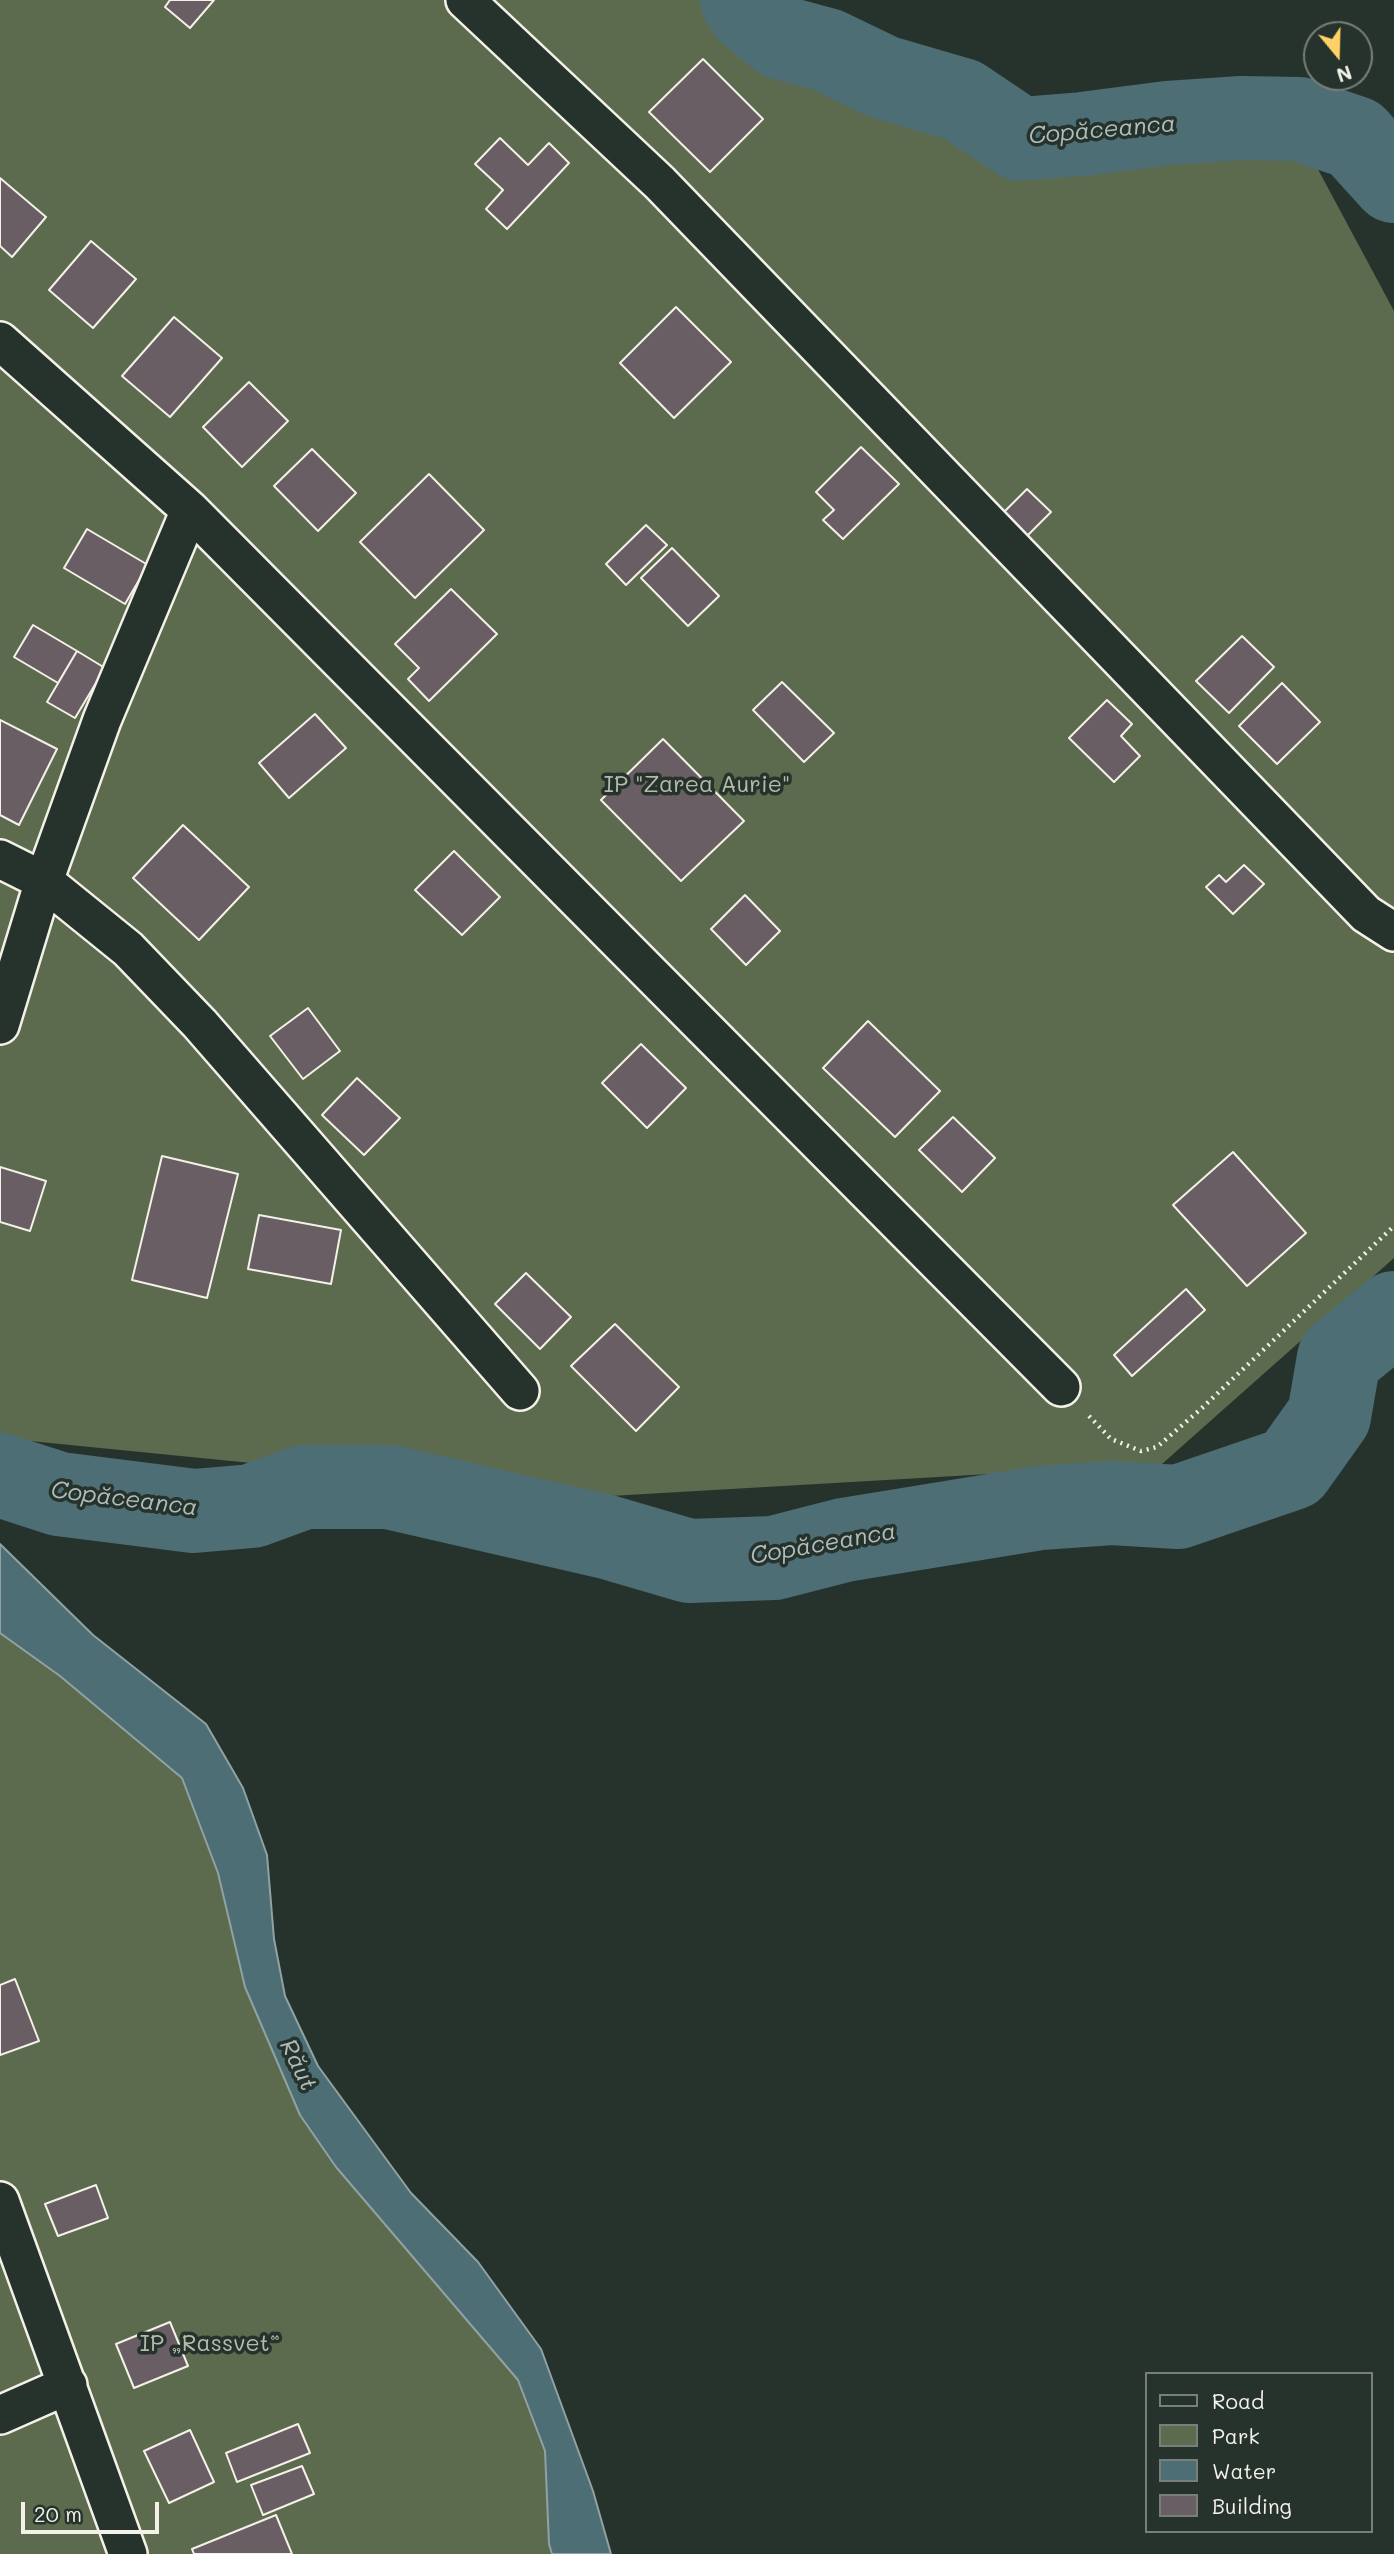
<!DOCTYPE html>
<html>
<head>
<meta charset="utf-8">
<style>
  body { margin:0 }
  #map { position:relative; width:1394px; height:2554px; overflow:hidden; background:#26332d; font-family:Mali,sans-serif }
  canvas { display:block }
  .legend { position:absolute; left:1145px; top:2372px; width:228px; height:161px; box-sizing:border-box; background:#26332d; border:2px solid #787f78; margin:0; padding:9px 12px; list-style:none; font-size:21px; color:#f4f1e8 }
  .legend li { display:flex; align-items:center; gap:14px; height:35px }
  .legend b { width:35px; border:2px solid #787f78 }
  .north { position:absolute; left:1303px; top:21px; width:70px; height:70px; box-sizing:border-box; background:#26332d; border:2px solid #787f78; border-radius:50%; rotate:161deg; font-size:19px; font-weight:700; line-height:28px; text-align:center; color:#f4f1e8 }
  .north::after { content:''; display:block; margin:auto; width:24px; height:32px; background:#ffd166; clip-path:polygon(50% 0,100% 100%,50% 72%,0 100%) }
  .scale { position:absolute; left:21px; top:2502px; width:138px; height:32px; box-sizing:border-box; border:4px solid #f4f1e8; border-top:0; padding-left:9px; font-size:21px; line-height:24px; white-space:nowrap; color:#f4f1e8; -webkit-text-stroke:5px #26332d; paint-order:stroke }
</style>
</head>
<body>
<div id="map">
<canvas width="1394" height="2554"></canvas>
<ul class="legend">
<li><b style="height:9px;background:#26332d"></b>Road</li>
<li><b style="height:19px;background:#5c6b4d"></b>Park</li>
<li><b style="height:19px;background:#4d6e74"></b>Water</li>
<li><b style="height:19px;background:#695e63"></b>Building</li>
</ul>
<div class="north">N</div>
<div class="scale">20 m</div>
</div>
<script>
const c = document.querySelector('canvas').getContext('2d');
c.lineJoin = 'round';
function fillPath(path, color) {
  c.fillStyle = color;
  c.fill(path, 'evenodd');
}
function trace(path, color, width, dash) {
  c.strokeStyle = color;
  c.lineWidth = width;
  c.lineCap = dash ? 'butt' : 'round';
  c.setLineDash(dash || []);
  c.stroke(path);
}
function drawText(font, color, halo, rows, align = 'center') {
  c.font = font + ' Mali,sans-serif';
  c.lineWidth = 7;
  c.setLineDash([]);
  c.textBaseline = 'middle';
  c.strokeStyle = halo;
  c.fillStyle = color;
  for (const [text, x, y, turn = 0] of rows) {
    c.save();
    c.translate(x, y);
    c.rotate((+turn || 0) * Math.PI / 180);
    c.textAlign = isNaN(turn) ? turn : align;
    if (halo) c.strokeText(text, 0, 0);
    c.fillText(text, 0, 0);
    c.restore();
  }
}
fillPath(new Path2D(`
  M0,0H735L814,74L994,151L1306,147L1394,311V1258L1162,1464L593,1497L0,1438Z
  M0,1633L60,1676L182,1777L218,1873L245,1987L300,2115L336,2167L518,2380L545,2451L549,2544L552,2554H0Z`), '#5c6b4d');
const water = new Path2D(`
  M0,1544L93,1635L206,1724L243,1788L267,1855L274,1939L285,1996L318,2066L411,2193L478,2262L541,2349L593,2491L611,2554H552L549,2544L545,2451L518,2380L336,2167L300,2115L245,1987L218,1873L182,1778L60,1676L0,1633Z`);
fillPath(water, '#4d6e74');
trace(water, '#90a2a2', 2);
trace(new Path2D(`
  M742,0L749,11L782,38L827,50L883,77L962,100L1020,139L1083,134L1168,123L1242,118L1299,119L1355,138L1394,181
  M0,1475L59,1494L194,1511L252,1506L304,1487H389L607,1537L689,1561L774,1558L844,1540L1040,1508L1112,1503L1178,1507L1292,1468L1329,1416L1339,1358L1394,1313`), '#4d6e74', 84);
const building = new Path2D(`
  M170,0H214L190,28L165,7Z
  M703,59L763,119L710,172L649,112Z
  M500,138L528,165L549,143L569,163L507,229L486,209L503,190L475,164Z
  M0,178L46,217L12,257L0,246Z
  M91,241L136,279L93,328L49,290Z
  M676,307L731,362L674,418L620,363Z
  M174,317L222,358L170,417L122,376Z
  M249,382L288,421L242,467L203,427Z
  M861,447L899,484L843,539L823,520L834,510L816,492Z
  M312,449L356,493L318,531L274,486Z
  M429,474L484,530L415,598L360,542Z
  M1027,489L1051,512L1022,541L998,518Z
  M646,525L667,545L626,585L606,564Z
  M87,529L148,565L125,604L64,568Z
  M672,548L719,596L688,626L641,578Z
  M451,589L497,634L429,701L408,679L419,668L395,644Z
  M33,625L77,651L58,683L14,657Z
  M1242,636L1274,667L1229,713L1196,681Z
  M77,651L105,668L75,718L47,702Z
  M782,682L834,733L804,762L753,710Z
  M1282,683L1320,722L1277,764L1239,726Z
  M1107,700L1132,724L1121,736L1140,756L1114,782L1069,738Z
  M315,714L346,748L289,798L259,763Z
  M0,720L57,749L19,825L0,815Z
  M663,739L744,821L681,881L601,800Z
  M183,825L249,887L199,940L133,878Z
  M454,851L500,897L462,935L415,890Z
  M1244,865L1264,884L1233,914L1206,887L1219,875L1226,882Z
  M745,895L780,931L746,965L711,929Z
  M308,1008L340,1051L303,1079L270,1036Z
  M868,1021L940,1091L895,1137L823,1068Z
  M641,1044L686,1088L647,1128L602,1083Z
  M357,1078L400,1118L364,1155L322,1115Z
  M953,1117L995,1158L962,1192L919,1150Z
  M1233,1152L1306,1233L1247,1286L1173,1205Z
  M162,1156L238,1174L207,1298L132,1280Z
  M0,1167L46,1181L30,1231L0,1222Z
  M259,1215L341,1230L331,1284L248,1269Z
  M526,1273L571,1317L540,1349L495,1304Z
  M1186,1289L1205,1310L1132,1376L1114,1355Z
  M615,1324L679,1387L636,1431L571,1366Z
  M15,1979L39,2041L0,2055V1985Z
  M96,2185L108,2218L58,2236L45,2204Z
  M170,2322L188,2366L134,2388L116,2344Z
  M298,2424L310,2453L237,2482L226,2453Z
  M190,2430L214,2482L169,2503L144,2451Z
  M302,2466L314,2494L263,2515L251,2485Z
  M276,2515L292,2554H194L192,2549Z`);
fillPath(building, '#695e63');
trace(building, '#f4f1e8', 2);
const minor = new Path2D(`
  M465,0L660,183L1366,914L1394,932
  M0,341L190,510L1061,1387
  M0,859L44,881L128,949L200,1024L520,1391
  M0,1025L44,881L102,720L190,510
  M0,2201L128,2554
  M0,2415L68,2385`);
trace(minor, '#f4f1e8', 42);
trace(new Path2D(`
  M1089,1416L1111,1439L1141,1451L1157,1447L1202,1408L1394,1226`), '#f4f1e8', 4.5, [2, 5]);
trace(minor, '#26332d', 37);
drawText('23px', '#b7bbaa', '#26332d', [
  ["IP \"Zarea Aurie\"",697,785],
  ["IP „Rassvet“",210,2344]
]);
drawText('italic 24px', '#b1bdba', '#26332d', [
  ["Copăceanca",1102,130,-5],
  ["Copăceanca",124,1499,7],
  ["Copăceanca",823,1544,-10],
  ["Răut",298,2065,64]
]);
</script>
</body>
</html>
